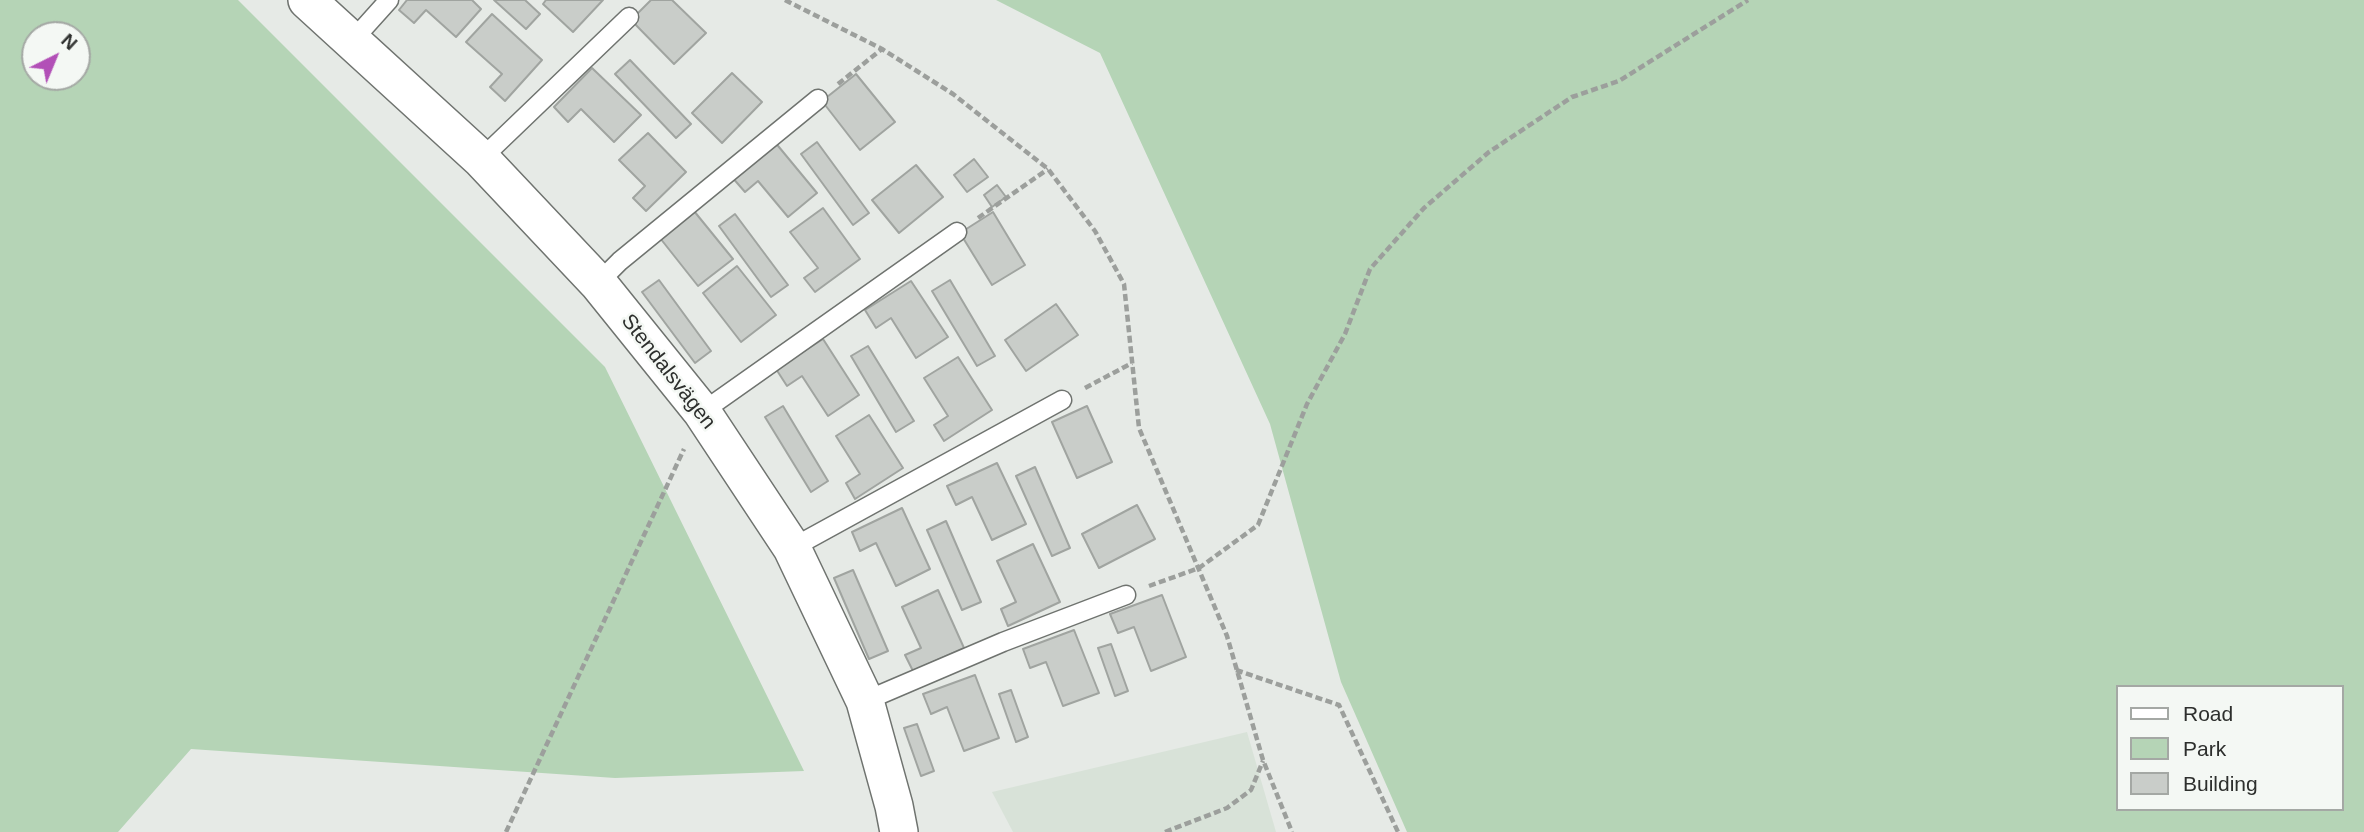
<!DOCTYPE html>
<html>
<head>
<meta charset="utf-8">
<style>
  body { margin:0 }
  #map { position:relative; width:2364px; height:832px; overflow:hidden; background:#e6eae6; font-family:Helvetica,sans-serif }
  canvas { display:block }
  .legend { position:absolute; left:2116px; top:685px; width:228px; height:126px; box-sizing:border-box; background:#f4f8f4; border:2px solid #a4a8a4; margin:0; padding:9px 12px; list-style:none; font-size:21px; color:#2d2f2d }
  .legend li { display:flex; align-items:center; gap:14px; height:35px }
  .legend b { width:35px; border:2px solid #a4a8a4 }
  .north { position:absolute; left:21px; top:21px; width:70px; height:70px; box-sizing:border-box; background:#f4f8f4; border:2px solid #a4a8a4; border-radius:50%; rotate:43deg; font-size:19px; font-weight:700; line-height:28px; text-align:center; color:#2d2f2d }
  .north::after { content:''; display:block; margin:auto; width:24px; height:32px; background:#b250b7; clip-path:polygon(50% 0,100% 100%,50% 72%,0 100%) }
</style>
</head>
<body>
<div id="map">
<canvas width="2364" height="832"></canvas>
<ul class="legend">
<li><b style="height:9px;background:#fff"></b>Road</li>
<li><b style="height:19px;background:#b5d4b6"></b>Park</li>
<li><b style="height:19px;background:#c9cdc9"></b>Building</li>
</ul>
<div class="north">N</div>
</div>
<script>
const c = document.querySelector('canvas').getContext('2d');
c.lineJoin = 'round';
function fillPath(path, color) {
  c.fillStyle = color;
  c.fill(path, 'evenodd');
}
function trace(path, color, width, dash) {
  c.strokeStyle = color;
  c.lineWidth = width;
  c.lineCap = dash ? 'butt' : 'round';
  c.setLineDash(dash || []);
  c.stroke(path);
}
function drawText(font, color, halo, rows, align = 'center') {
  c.font = font + ' Helvetica,sans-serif';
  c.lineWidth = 5;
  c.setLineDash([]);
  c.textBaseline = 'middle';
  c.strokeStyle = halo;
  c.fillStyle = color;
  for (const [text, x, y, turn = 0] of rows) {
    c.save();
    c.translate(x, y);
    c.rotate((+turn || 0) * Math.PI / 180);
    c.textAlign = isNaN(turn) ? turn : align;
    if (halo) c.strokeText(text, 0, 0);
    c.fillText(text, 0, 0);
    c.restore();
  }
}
fillPath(new Path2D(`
  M1247,732L1276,832H1013L992,792Z`), '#d8e2d8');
fillPath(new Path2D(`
  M0,0H238L605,367L804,771L615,778L191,749L118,832H0ZM35,35H77V77H35Z
  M996,0H2364V832H1407L1341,682L1270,424L1100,53ZM2117,687H2341V809H2117Z`), '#b5d4b6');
const building = new Path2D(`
  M407,0H472L481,9L456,37L426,10L414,23L399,10Z
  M494,0H525L540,14L526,29Z
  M546,0H603L573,32L543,4Z
  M651,0H672L706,33L674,64L631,20Z
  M492,14L542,60L505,101L490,87L502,74L466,42Z
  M630,60L691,124L676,138L615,74Z
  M592,68L641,115L614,142L581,109L568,122L554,107Z
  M732,73L762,102L722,143L692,113Z
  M856,74L895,122L860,150L822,101Z
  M648,133L686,172L646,211L633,198L645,186L619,160Z
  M774,141L817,193L788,217L758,181L745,192L731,176Z
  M817,142L869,213L853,225L801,154Z
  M974,159L988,177L967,192L954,175Z
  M916,165L943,197L899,233L872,200Z
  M997,185L1006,197L992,207L984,195Z
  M823,208L860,259L815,292L804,278L818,268L790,232Z
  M694,211L733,259L698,286L660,238Z
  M993,212L1025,265L992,285L960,233Z
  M735,214L788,285L771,297L719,226Z
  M737,266L776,315L741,342L703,293Z
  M659,280L711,351L695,363L642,292Z
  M950,280L995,356L977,366L932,291Z
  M911,281L948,337L916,358L891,318L876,328L865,310Z
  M1056,304L1078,335L1026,371L1005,340Z
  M823,339L859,395L828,416L802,376L787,386L776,369Z
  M868,346L914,421L896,432L851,356Z
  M958,357L992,410L944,441L934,425L948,416L924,378Z
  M783,406L828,481L811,492L765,417Z
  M1087,406L1112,462L1077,478L1052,422Z
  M869,415L903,468L855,499L846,483L860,474L836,436Z
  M997,463L1026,524L992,540L972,497L956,505L947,486Z
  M1035,467L1070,548L1052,556L1016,476Z
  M1137,505L1155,539L1099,568L1082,534Z
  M902,508L930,569L896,586L876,543L860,551L852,532Z
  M946,521L981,602L962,610L927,530Z
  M1033,544L1060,602L1008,626L1001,609L1016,602L997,561Z
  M853,570L888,651L869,659L834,578Z
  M938,590L964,648L913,671L905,655L921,648L902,607Z
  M1162,595L1186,657L1151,671L1134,627L1118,633L1110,614Z
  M1074,630L1099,693L1063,706L1046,662L1030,668L1023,649Z
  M1111,644L1128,691L1115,696L1098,648Z
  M975,675L999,738L964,751L947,707L931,714L923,694Z
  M1011,690L1028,737L1016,742L999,694Z
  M917,724L934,771L921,776L904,728Z`);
fillPath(building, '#c9cdc9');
trace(building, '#a0a4a0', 2);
const lane = new Path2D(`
  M353,40L389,0
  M481,159L629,17
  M598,283L620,261L818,99
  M702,412L957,232
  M792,548L1062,400
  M865,701L1003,642L1126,595`);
const street = new Path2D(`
  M307,0L481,159L598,283L702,412L792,548L865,701L894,806L899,832`);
trace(lane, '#6f736f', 21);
trace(street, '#6f736f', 40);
trace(new Path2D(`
  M785,0L882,49L953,94L1048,169L1095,231L1124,284L1139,428L1227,636L1263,760L1292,832
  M838,84L882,49
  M978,218L1048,169
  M1085,388L1132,363
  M1149,586L1199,568L1258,525L1307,404L1345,334L1370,269L1424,208L1489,152L1572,97L1619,81L1748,0
  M1236,670L1339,705L1398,832
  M506,832L684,449
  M1165,832L1227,808L1251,790L1263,761`), '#9c9f9c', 4.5, [7, 3.5]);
trace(lane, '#fff', 18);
trace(street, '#fff', 37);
drawText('21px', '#2d2f2d', '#f4f8f4', [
  ["Stendalsvägen",668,372,52]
]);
</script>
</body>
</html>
